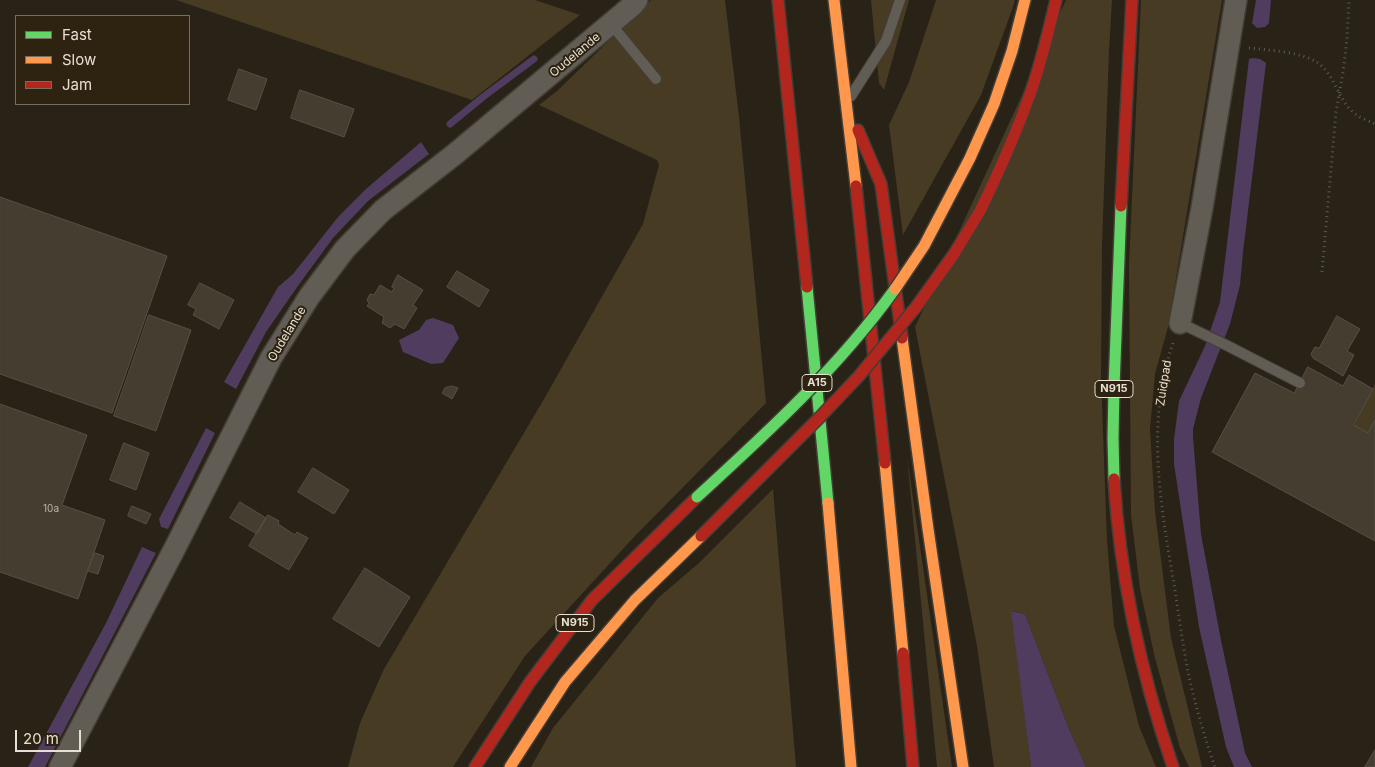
<!DOCTYPE html>
<html>
<head>
<meta charset="utf-8">
<style>
  body { margin:0 }
  #map { position:relative; width:1375px; height:767px; overflow:hidden; background:#282217; font-family:Inter,sans-serif }
  canvas { display:block }
  .legend { position:absolute; left:15px; top:15px; width:175px; height:90px; box-sizing:border-box; background:#2e2311; border:1px solid #786e5f; margin:0; padding:6px 9px; list-style:none; font-size:15px; color:#e6dfd4 }
  .legend li { display:flex; align-items:center; gap:10px; height:25px }
  .legend b { width:25px; border:1px solid #786e5f }
  .scale { position:absolute; left:15px; top:730px; width:66px; height:22px; box-sizing:border-box; border:2px solid #e6dfd4; border-top:0; padding-left:6px; font-size:15px; line-height:18px; white-space:nowrap; color:#e6dfd4; -webkit-text-stroke:4px #2e2311; paint-order:stroke }
</style>
</head>
<body>
<div id="map">
<canvas width="1375" height="767"></canvas>
<ul class="legend">
<li><b style="height:6px;background:#63d668"></b>Fast</li>
<li><b style="height:6px;background:#ff974d"></b>Slow</li>
<li><b style="height:6px;background:#b3261e"></b>Jam</li>
</ul>
<div class="scale">20 m</div>
</div>
<script>
const c = document.querySelector('canvas').getContext('2d');
c.lineJoin = 'round';
function fillPath(path, color) {
  c.fillStyle = color;
  c.fill(path, 'evenodd');
}
function trace(path, color, width, dash) {
  c.strokeStyle = color;
  c.lineWidth = width;
  c.lineCap = dash ? 'butt' : 'round';
  c.setLineDash(dash || []);
  c.stroke(path);
}
function drawText(font, color, halo, rows, align = 'center') {
  c.font = font + ' Inter,sans-serif';
  c.lineWidth = 4;
  c.setLineDash([]);
  c.textBaseline = 'middle';
  c.strokeStyle = halo;
  c.fillStyle = color;
  for (const [text, x, y, turn = 0] of rows) {
    c.save();
    c.translate(x, y);
    c.rotate((+turn || 0) * Math.PI / 180);
    c.textAlign = isNaN(turn) ? turn : align;
    if (halo) c.strokeText(text, 0, 0);
    c.fillText(text, 0, 0);
    c.restore();
  }
}
fillPath(new Path2D(`
  M176,0H535L580,15L472,100Z
  M651,0H725L739,117L766,403L633,538L525,656L453,767H348L360,723L384,669L544,399L643,224L659,165L657,160L539,105L557,91Z
  M871,0H909L884,90L879,83Z
  M936,0H1015L1013,7L981,95L903,235L889,125L909,82Z
  M1066,0H1112L1109,51L1102,245L1101,377L1107,540L1114,626L1139,726L1156,767H1086L1069,729L1025,614L1012,611L1031,767H994L977,646L915,327Z
  M1141,0H1222L1168,327L1155,374L1150,429L1155,512L1171,638L1202,767H1189L1180,748L1155,658L1140,589L1131,514L1129,264Z
  M1375,384V444L1352,431Z
  M907,457L952,767H937Z
  M773,489L796,767H531L553,728L658,598L700,562Z`), '#483b24');
fillPath(new Path2D(`
  M1256,0H1271L1269,23L1265,27L1257,28L1252,23Z
  M1253,58L1260,59L1266,63L1243,252L1240,285L1230,324L1201,398L1193,429V437L1201,534L1221,640L1245,753L1252,767H1234L1226,747L1199,627L1174,464V439L1179,401L1205,346L1220,302L1249,59Z
  M421,142L429,154L368,201L333,238L300,283L266,332L236,389L224,382L278,287L293,274L338,217L366,189Z
  M433,318L453,325L459,338L443,363L431,364L403,352L399,340L419,330L426,320Z
  M206,428L215,433L168,529L161,527L159,519Z
  M142,547L156,553L45,767H28L106,623Z
  M1011,611L1025,614L1069,729L1086,767H1031Z`), '#503c5e');
trace(new Path2D(`
  M450,124L483,97L534,59`), '#503c5e', 7);
const building = new Path2D(`
  M239,69L267,79L256,110L228,100Z
  M300,90L354,109L344,137L291,118Z
  M0,197L167,256L112,413L0,374Z
  M457,271L489,290L479,307L447,287Z
  M398,275L423,290L413,305L417,308L404,329L395,324L390,328L382,323L384,317L367,306L369,303L367,300L370,294L374,295L380,285L392,292L394,288L392,287Z
  M200,283L234,300L219,329L193,315L196,309L188,305Z
  M149,315L191,330L156,431L114,416Z
  M1337,316L1360,329L1347,351L1354,355L1343,376L1313,358L1311,354L1315,347L1319,348Z
  M1308,367L1343,386L1349,375L1373,389L1354,425L1368,433L1375,420V541L1212,452L1255,373L1294,393Z
  M452,386L458,388L452,399L442,393L445,388Z
  M0,404L87,435L62,505L105,520L78,599L0,572Z
  M124,443L149,453L136,490L110,480Z
  M313,468L349,490L334,514L298,492Z
  M240,502L266,518L257,534L230,518Z
  M132,506L151,514L146,524L128,516Z
  M268,515L279,521L278,524L295,535L297,532L308,538L289,570L249,546Z
  M95,553L104,556L98,574L88,571Z
  M365,568L410,597L379,647L333,619Z
  M1375,750V767H1365Z`);
fillPath(building, '#443d30');
trace(building, '#565047', 1);
const lane = new Path2D(`
  M611,24L656,79
  M851,96L886,41L900,0
  M1180,323L1226,345L1300,383`);
const street = new Path2D(`
  M1180,323L1202,208L1236,0
  M60,767L176,546L271,358L309,297L345,249L383,210L455,154L633,5L637,0`);
const fast = new Path2D(`
  M807,287L828,503
  M1114,479L1113,438L1114,387L1121,206`);
const slow = new Path2D(`
  M834,0L856,186
  M970,158L994,104L1012,51L1025,0
  M902,338L928,529L963,767
  M885,463L903,653
  M828,503L851,767
  M510,767L565,682L635,600L701,536`);
const jam = new Path2D(`
  M778,0L807,287
  M858,130L881,184L902,338
  M856,186L885,463
  M1121,206L1132,0
  M980,211C998,174 1015,136 1029,97C1041,65 1048,33 1056,0
  M1114,479C1120,578 1141,674 1173,767
  M903,653L913,767
  M475,767L530,682L592,600L697,497`);
trace(lane, '#433d36', 12);
trace(street, '#433d36', 24);
trace(fast, '#433d36', 14);
trace(slow, '#433d36', 14);
trace(jam, '#433d36', 14);
trace(new Path2D(`
  M1249,48C1267,50 1303,52 1318,63C1335,75 1338,100 1354,113C1360,118 1369,121 1375,124
  M1322,272L1336,112L1343,72L1347,39L1349,0
  M1173,343C1145,424 1161,508 1175,590C1179,617 1183,645 1188,672C1195,704 1204,736 1215,767`), '#5f5b53', 3, [1, 4]);
trace(lane, '#615c54', 10);
trace(street, '#615c54', 21);
trace(fast, '#63d668', 11);
trace(slow, '#ff974d', 11);
trace(jam, '#b3261e', 11);
const fastBridge = new Path2D(`
  M697,497C768,432 839,367 895,289`);
const slowBridge = new Path2D(`
  M895,289L924,246L970,158`);
const jamBridge = new Path2D(`
  M701,536L820,417L859,376L916,307L954,254L980,211`);
trace(fastBridge, '#433d36', 14, []);
trace(slowBridge, '#433d36', 14, []);
trace(jamBridge, '#433d36', 14, []);
trace(fastBridge, '#63d668', 11);
trace(slowBridge, '#ff974d', 11);
trace(jamBridge, '#b3261e', 11);
drawText('10px', '#beb6ab', null, [
  ["10a",51,509]
]);
for (const [x, y, w] of [
  [817,383,30],
  [1114,389,38],
  [575,623,38]
]) {
  const box = new Path2D();
  box.roundRect(x - w / 2, y - 8.5, w, 17, 4);
  c.fillStyle = '#2e2311';
  c.fill(box);
  trace(box, '#e6dfd4', 1);
}
drawText('bold 11px', '#e6dfd4', null, [
  ["A15",817,383],
  ["N915",1114,389],
  ["N915",575,623]
]);
drawText('12px', '#e6dfd4', '#2e2311', [
  ["Oudelande",575,55,-40],
  ["Oudelande",287,334,-59],
  ["Zuidpad",1164,383,-81]
]);
</script>
</body>
</html>
